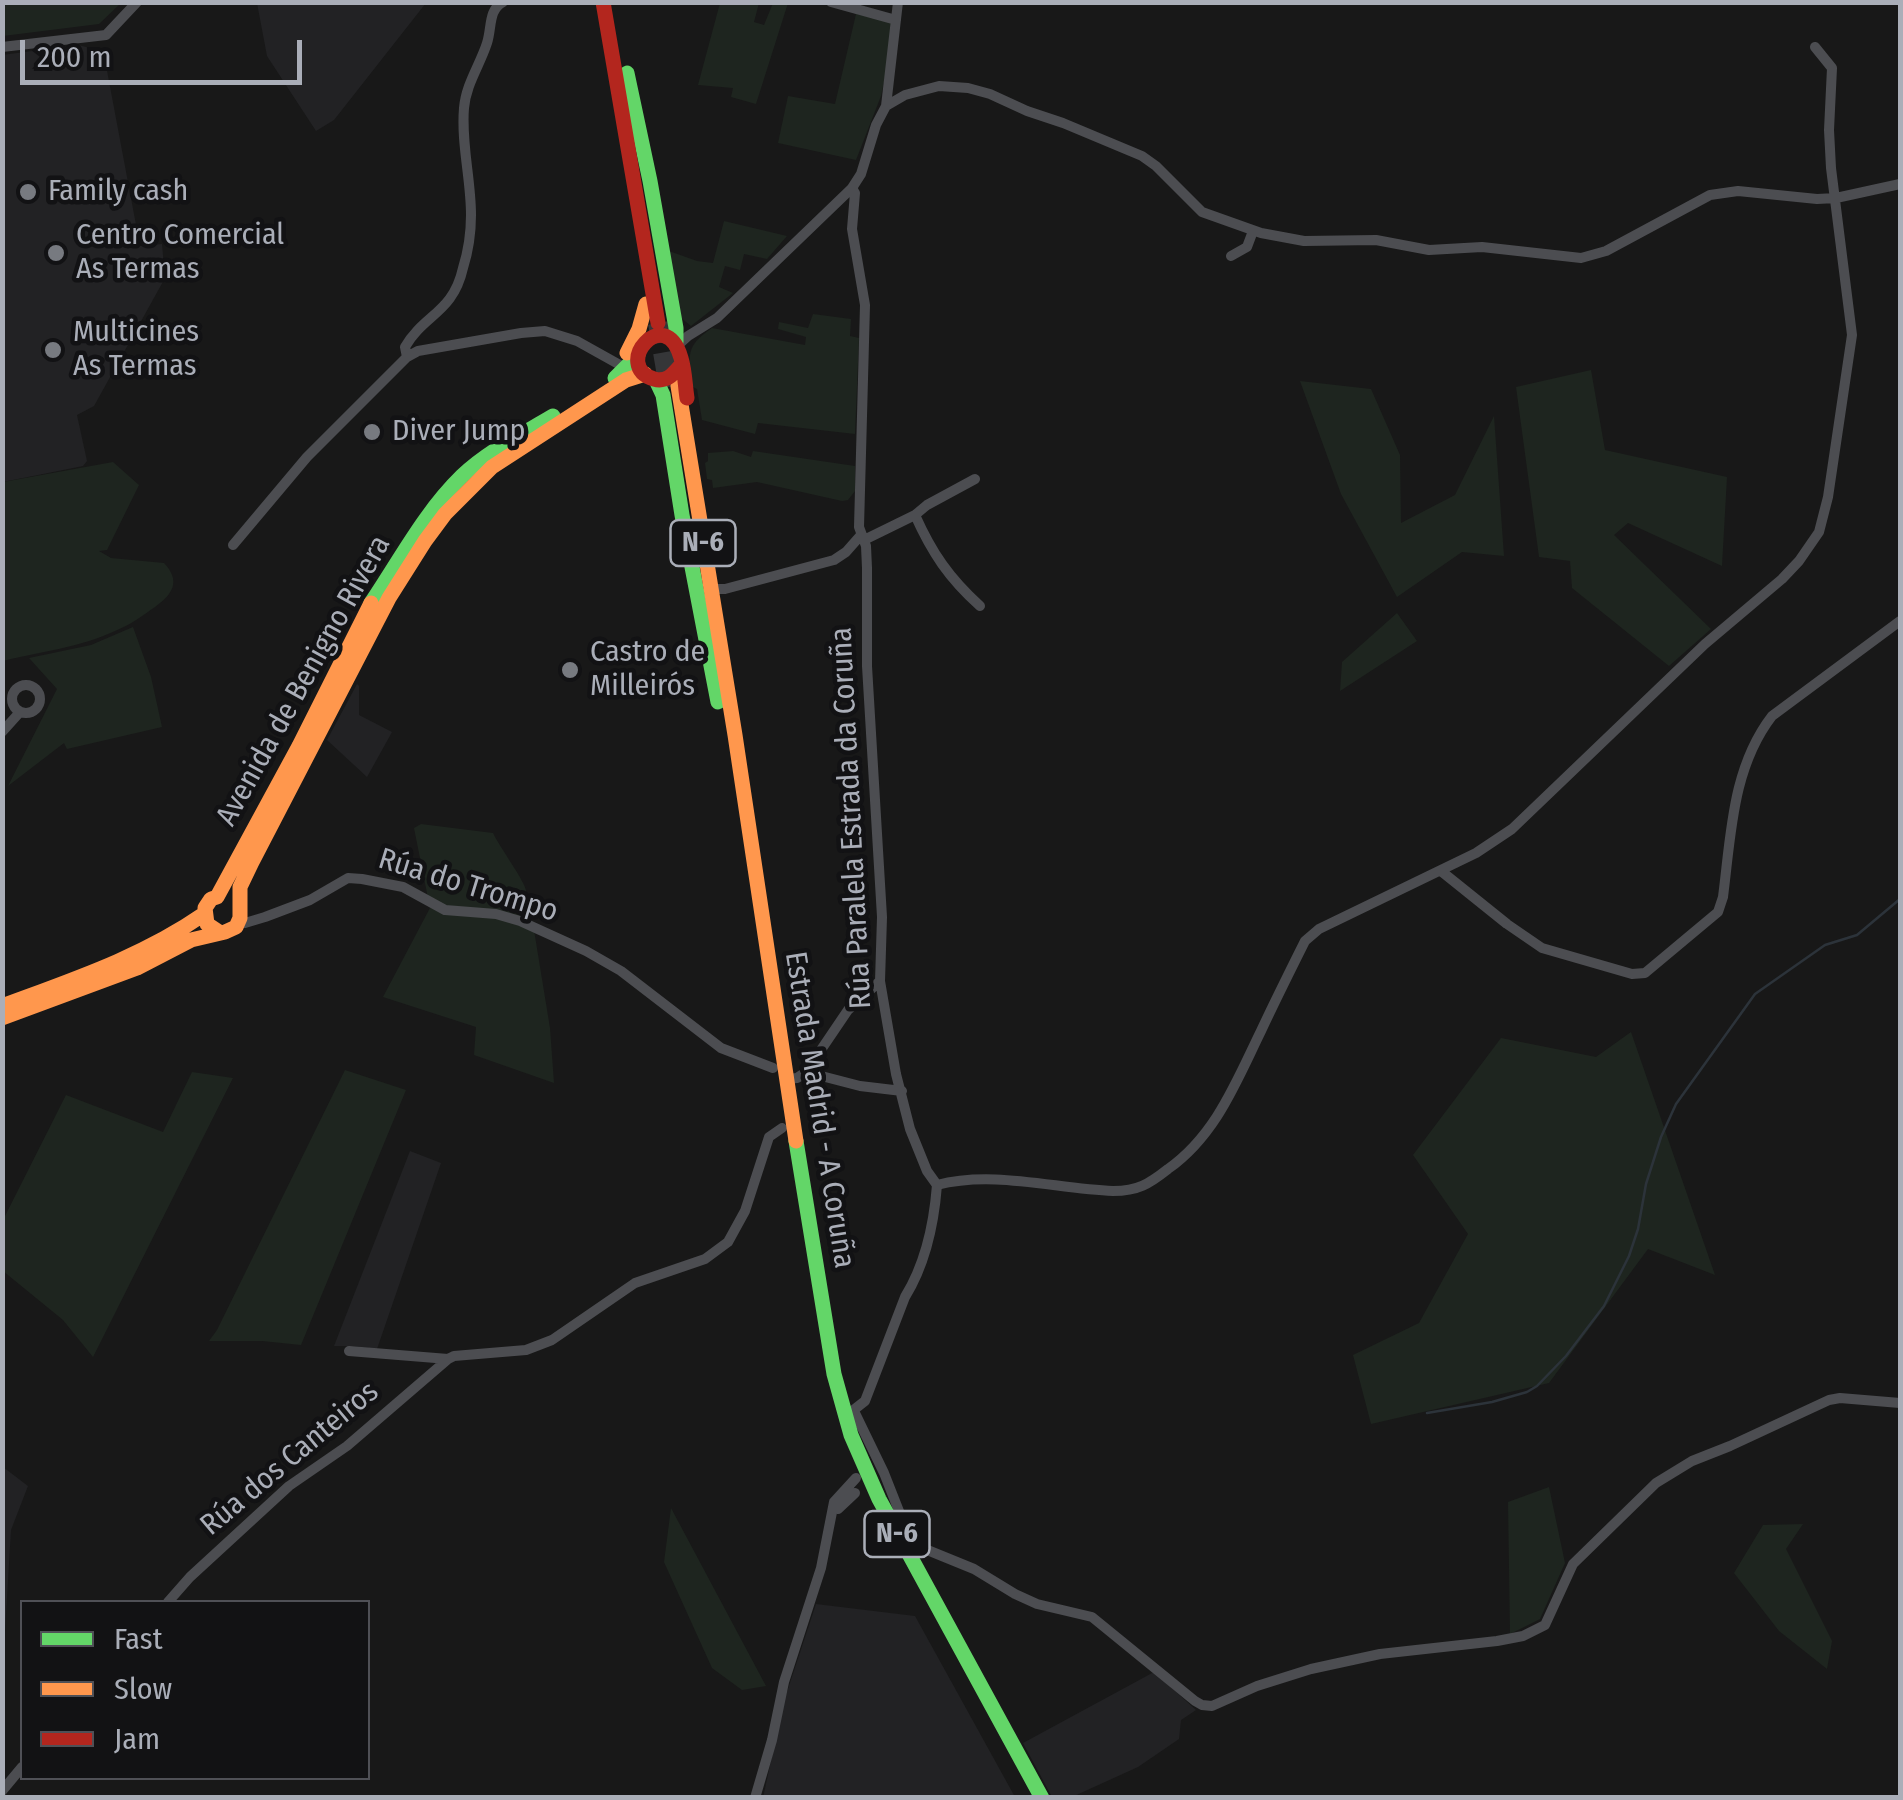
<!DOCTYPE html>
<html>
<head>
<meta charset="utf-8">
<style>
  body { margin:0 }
  #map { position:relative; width:1903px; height:1800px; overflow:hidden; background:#181818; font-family:"Fira Sans Condensed",sans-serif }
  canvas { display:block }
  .frame { position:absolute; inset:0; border:5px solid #aaaeb8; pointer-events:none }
  .legend { position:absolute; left:20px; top:1600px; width:350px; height:180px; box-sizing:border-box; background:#121214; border:2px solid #4f5056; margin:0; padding:12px 18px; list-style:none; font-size:30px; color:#aaaeb8 }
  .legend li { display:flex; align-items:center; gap:20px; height:50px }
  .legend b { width:50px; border:2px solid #4f5056 }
  .scale { position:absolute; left:20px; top:40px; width:282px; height:45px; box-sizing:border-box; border:5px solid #aaaeb8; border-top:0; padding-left:12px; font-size:30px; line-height:35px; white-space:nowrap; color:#aaaeb8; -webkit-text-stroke:8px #121214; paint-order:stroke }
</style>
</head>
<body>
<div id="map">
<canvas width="1903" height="1800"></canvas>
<div class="frame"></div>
<ul class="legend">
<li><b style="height:12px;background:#63d668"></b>Fast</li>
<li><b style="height:12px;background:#ff974d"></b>Slow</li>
<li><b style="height:12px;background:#b3261e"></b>Jam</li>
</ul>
<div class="scale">200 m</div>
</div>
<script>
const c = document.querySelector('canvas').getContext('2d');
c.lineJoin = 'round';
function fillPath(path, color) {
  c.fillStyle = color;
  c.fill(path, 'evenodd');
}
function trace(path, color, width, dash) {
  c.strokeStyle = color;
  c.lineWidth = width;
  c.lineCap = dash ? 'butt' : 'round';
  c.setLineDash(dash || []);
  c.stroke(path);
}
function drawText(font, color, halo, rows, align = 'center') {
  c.font = font + ' "Fira Sans Condensed",sans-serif';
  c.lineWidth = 9;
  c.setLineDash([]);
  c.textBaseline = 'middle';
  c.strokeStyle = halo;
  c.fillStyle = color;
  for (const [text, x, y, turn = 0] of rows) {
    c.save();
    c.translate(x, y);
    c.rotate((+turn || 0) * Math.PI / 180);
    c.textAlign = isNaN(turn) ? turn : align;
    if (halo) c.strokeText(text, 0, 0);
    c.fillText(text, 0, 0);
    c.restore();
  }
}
fillPath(new Path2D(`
  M257,3H426L334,120L316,131L267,56Z
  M78,45L94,49L105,60L140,246L162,244L165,278L94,406L77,415L87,461L83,466L3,482L2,55Z
  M357,684L359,686V715L392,732L367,777L327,740Z
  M410,1151L441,1163L377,1349L353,1346H334Z
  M3,1467L28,1486L11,1530L3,1665Z
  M816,1604L915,1616L1015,1797L763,1798L783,1704Z
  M1154,1672L1196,1710L1181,1720L1179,1739L1138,1767L1072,1797H1052L1023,1743Z`), '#222224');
fillPath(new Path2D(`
  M2,3L3,2L121,3L99,24L3,36Z
  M720,3H759L754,22L764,25L773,3H788L756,104L731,97L733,88L698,85Z
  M856,14L893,22L896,26L881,96L856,160L778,143L788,96L835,104Z
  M724,221L787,236L767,259L744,254L740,270L725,266L719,287L733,293L691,326L680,317L669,251L697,261L713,263Z
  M813,314L851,319L850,336L859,338L855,434L758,423L755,434L702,420L697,389L691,386C689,355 685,346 712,328L805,345L806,337L778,329L779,322L808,328Z
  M1591,370L1605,450L1727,477L1722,566L1628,523L1614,535L1711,629L1669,666L1572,588L1570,561L1539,557L1516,387Z
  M1300,381L1371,389L1400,455L1401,523L1455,495L1494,416L1504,556L1462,552L1397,597L1341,494Z
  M733,451L751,457L753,451L855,466V491L848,500L842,501L757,482L713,488L712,480L707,479L705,463L708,461V453Z
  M113,462L139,485L107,550L99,551L111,558L164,563C181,581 173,594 155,607C142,616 130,625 115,631C81,647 39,652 3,661V482Z
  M1397,613L1417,641L1340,691L1342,662Z
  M133,627L151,677L162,727L67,749L64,743L8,786L57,689L29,658L91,645Z
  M421,824L493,833C499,846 526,883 526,891C527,902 521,914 518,924L534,930L550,1028L554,1083L474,1055L476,1027L383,997L431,906L428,898L414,828Z
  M1631,1032L1715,1275L1648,1249L1549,1383L1371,1424L1353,1355L1419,1323L1468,1234L1413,1155L1501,1038L1596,1057Z
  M345,1070L406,1090L301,1345L262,1341H209L217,1330Z
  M192,1072L233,1078L93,1357L63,1320L3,1271V1220L66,1095L163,1132Z
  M1549,1487L1565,1563L1540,1619L1510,1634L1508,1502Z
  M671,1508L766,1686L742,1690L712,1668L664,1562Z
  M1803,1524L1786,1549L1832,1641L1827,1669L1779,1631L1734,1573L1763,1525Z`), '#1e251f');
trace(new Path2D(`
  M1427,1413L1492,1402L1527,1392L1537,1386L1566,1356L1604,1306L1629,1256L1638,1229L1646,1184L1661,1137L1676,1104L1755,994L1825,945L1857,935L1900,899`), '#2c333a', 2.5);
trace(new Path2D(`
  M658,323L669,387`), '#353638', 20, [20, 10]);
trace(new Path2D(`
  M831,2L896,20
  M2,47L106,35L137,2
  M886,106L898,2
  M1231,256L1247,247L1253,231
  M678,345L688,336L717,318L852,188L861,174L876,125L886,106L905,95L939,86L968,88L990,94L1027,111L1063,123L1142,156L1156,166L1202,212L1261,233L1304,241L1376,240L1429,250L1482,247L1581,258L1606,251L1710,195L1738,191L1817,199L1836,198L1900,184
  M407,357L405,347C424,314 453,313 463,268C468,252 471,232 471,215C471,179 461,144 464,108C466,84 480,65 487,43C492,28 488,10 503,2
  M915,515C932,553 949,578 980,606
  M864,540L915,515L927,505L975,479
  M233,545L307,457L407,357L418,351L521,333L545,331L577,341L620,365
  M717,589H725L834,560L846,552L861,535
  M12 699a14 14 0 1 1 28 0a14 14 0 1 1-28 0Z
  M2,732L20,712
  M1441,871L1507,924L1542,948L1632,974L1645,973L1718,912L1723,897C1731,835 1732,768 1772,716L1900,621
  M240,921L245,923L265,917L310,900L348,878L362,879L403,887L445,910L496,914L520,921L586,951L621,971L721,1048L773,1068
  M806,1072L860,1086L902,1091
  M787,1079L797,1078L806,1072L848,1010L880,981
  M937,1185C994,1170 1056,1189 1113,1191C1138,1191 1149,1184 1168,1169C1216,1135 1236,1082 1261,1031C1275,1001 1290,971 1305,941L1319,929L1476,853L1512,829L1705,644L1782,579L1799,561L1819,532L1828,497L1852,335L1831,168L1829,130L1832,68L1815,47
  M349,1351L448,1359L454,1356L526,1350L552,1340L635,1283L705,1259L728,1242L745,1211L769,1137L782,1128
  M854,1411L884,1473L910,1539L920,1547L974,1569L1015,1594L1037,1604L1092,1617L1195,1701L1202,1705L1212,1706L1257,1686L1311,1669L1380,1654L1497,1641L1523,1636L1545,1625L1573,1564L1656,1483L1692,1461L1730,1446L1829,1400L1840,1398L1900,1403
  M851,1412L865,1401L905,1297C926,1263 934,1224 937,1185L927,1171L910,1129L896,1074L880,981L882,917L867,666V568L866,546L859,527L865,305L852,229L855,193L852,188
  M834,1508L838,1509L855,1493
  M168,1602L190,1577L289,1486L347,1446L447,1360
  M2,1791L22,1767
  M755,1798L772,1740L784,1682L821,1568L834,1502L856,1478`), '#4c4d51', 10);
trace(new Path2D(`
  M627,73L650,181L676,328V342
  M615,378L638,355
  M656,380L663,395L682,515L718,702
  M371,603C400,560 425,512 462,476C488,451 523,434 553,416
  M796,1141L834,1374L851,1435L879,1499L1042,1798`), '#63d668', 15);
trace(new Path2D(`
  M627,353L639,329L646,304
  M678,386L735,735L796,1141
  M219,932L207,924L205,908L211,899L217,897L299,746L371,603
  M2,1006C72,980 142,957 204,914
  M2,1018L137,968L191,940L225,932L236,927L240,918V887L252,862L389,598L425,541L445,514L492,467L626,380L645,374`), '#ff974d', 15);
trace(new Path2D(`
  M603,2L658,323
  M681,365C674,373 667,383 654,379C611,366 665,302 681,358C685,371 685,385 687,398`), '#b3261e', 15);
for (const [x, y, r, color] of [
  [28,192,10,"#777a80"],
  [56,253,10,"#777a80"],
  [53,350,10,"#777a80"],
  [372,432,10,"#777a80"],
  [570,670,10,"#777a80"]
]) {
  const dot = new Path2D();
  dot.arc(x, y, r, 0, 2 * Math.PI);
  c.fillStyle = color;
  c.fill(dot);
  trace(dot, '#121214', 4);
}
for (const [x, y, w] of [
  [703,543,65],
  [897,1534,65]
]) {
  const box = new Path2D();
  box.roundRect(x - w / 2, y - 23, w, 46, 8);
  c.fillStyle = '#121214';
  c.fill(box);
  trace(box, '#aaaeb8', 2.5);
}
drawText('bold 28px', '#aaaeb8', null, [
  ["N-6",703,543],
  ["N-6",897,1534]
]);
drawText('30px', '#aaaeb8', '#121214', [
  ["Family cash",48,192],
  ["Centro Comercial",76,236],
  ["As Termas",76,270],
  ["Multicines",73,333],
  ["As Termas",73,367],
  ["Diver Jump",392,432],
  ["Castro de",590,653],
  ["Milleirós",590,687]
], 'left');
drawText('30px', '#aaaeb8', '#121214', [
  ["Avenida de Benigno Rivera",304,681,-61],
  ["Rúa Paralela Estrada da Coruña",852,818,-93],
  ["Rúa do Trompo",468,886,17],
  ["Estrada Madrid - A Coruña",819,1110,81],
  ["Rúa dos Canteiros",290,1459,-40]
]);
</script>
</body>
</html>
